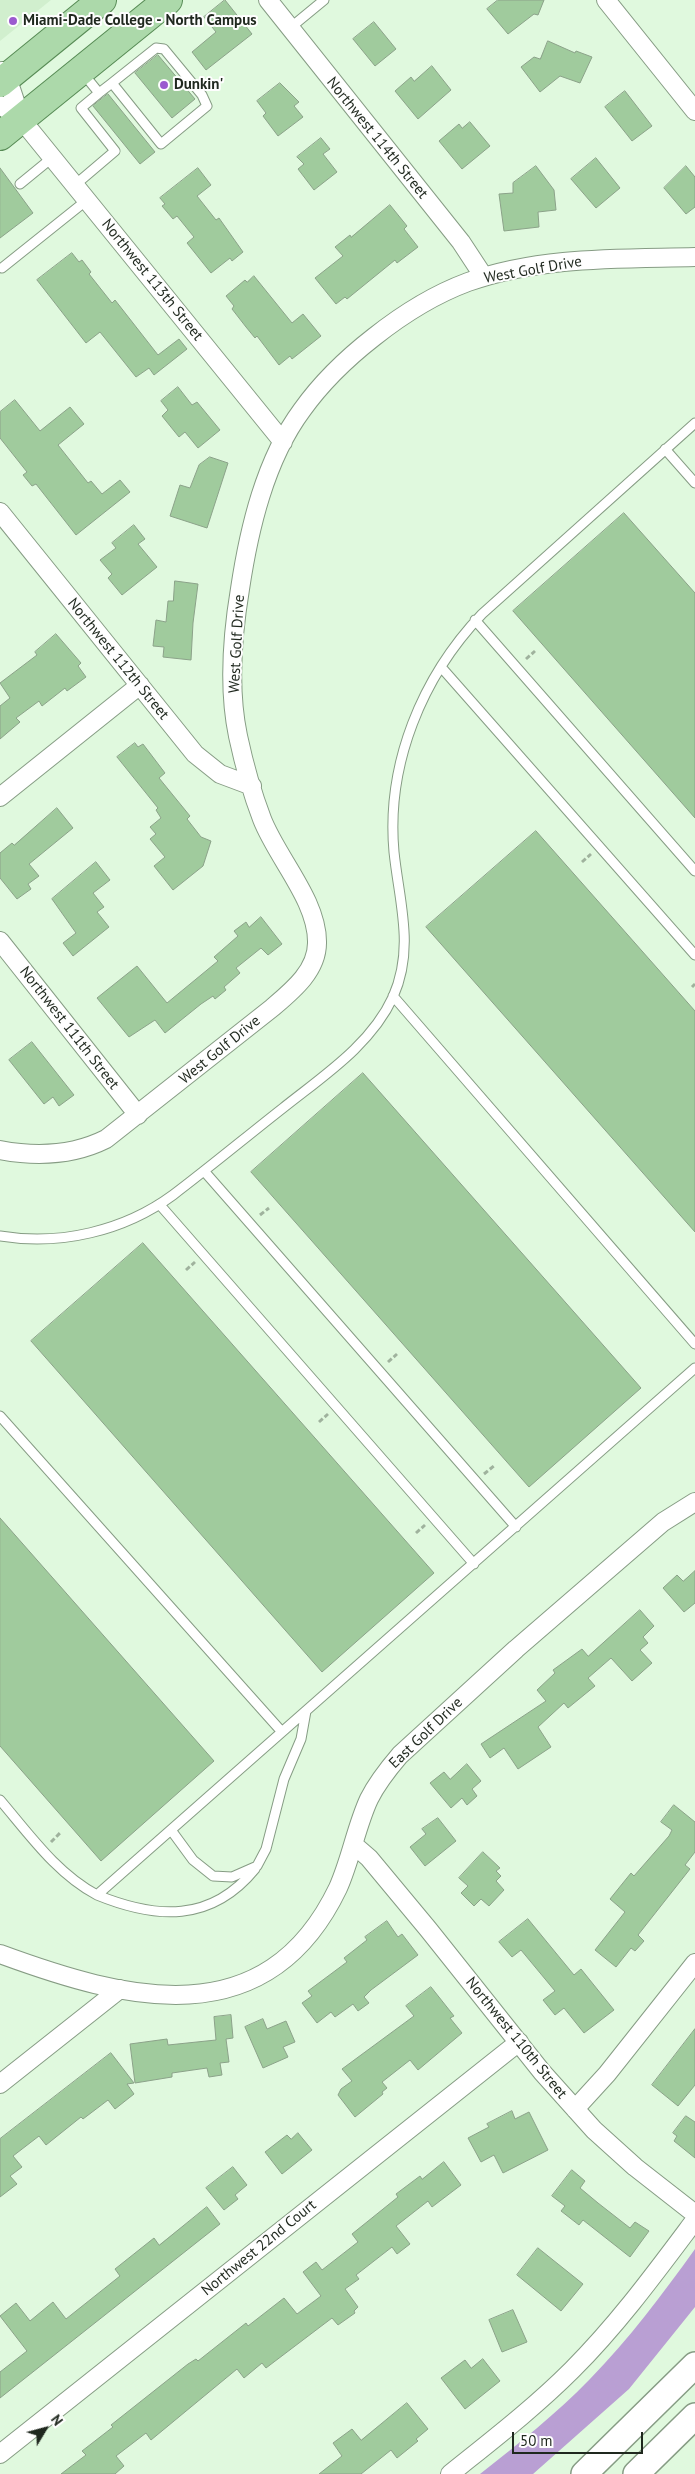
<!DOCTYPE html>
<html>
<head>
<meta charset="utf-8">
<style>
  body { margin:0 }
  #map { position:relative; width:695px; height:2474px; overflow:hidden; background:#e0f9de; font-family:"PT Sans",sans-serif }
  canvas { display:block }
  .north { position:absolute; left:20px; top:2404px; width:50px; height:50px; -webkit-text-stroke:4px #fefefe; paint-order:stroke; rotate:53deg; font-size:14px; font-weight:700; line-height:20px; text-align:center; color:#1f281e }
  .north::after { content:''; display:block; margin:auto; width:18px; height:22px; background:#1f281e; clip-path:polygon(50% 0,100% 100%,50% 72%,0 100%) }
  .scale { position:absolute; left:512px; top:2432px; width:131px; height:22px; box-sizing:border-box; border:2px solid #1f281e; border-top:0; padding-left:6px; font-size:15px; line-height:18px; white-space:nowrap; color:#1f281e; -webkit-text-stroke:4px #fefefe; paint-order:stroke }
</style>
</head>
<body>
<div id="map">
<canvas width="695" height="2474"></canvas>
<div class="north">N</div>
<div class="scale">50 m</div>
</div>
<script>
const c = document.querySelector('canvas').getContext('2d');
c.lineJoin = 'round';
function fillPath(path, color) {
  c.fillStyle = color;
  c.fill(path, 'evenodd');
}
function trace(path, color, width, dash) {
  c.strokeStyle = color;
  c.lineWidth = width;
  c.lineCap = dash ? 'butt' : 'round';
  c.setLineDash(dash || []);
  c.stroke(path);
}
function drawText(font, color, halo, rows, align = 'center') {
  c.font = font + ' "PT Sans",sans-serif';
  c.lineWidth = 4;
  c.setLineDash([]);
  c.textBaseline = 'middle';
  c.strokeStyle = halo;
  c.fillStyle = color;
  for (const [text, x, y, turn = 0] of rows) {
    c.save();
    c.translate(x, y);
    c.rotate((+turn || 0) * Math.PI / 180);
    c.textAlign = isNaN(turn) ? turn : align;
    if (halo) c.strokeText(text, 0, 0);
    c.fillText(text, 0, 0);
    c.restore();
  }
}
fillPath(new Path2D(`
  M0,0H51L0,41Z`), '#d1efce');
fillPath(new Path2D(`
  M695,2249V2307L629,2389L533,2474H480C518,2444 556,2414 590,2379C629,2339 662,2295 695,2249Z`), '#b99fd3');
const building = new Path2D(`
  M225,0L252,34L206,70L192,52L216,32L204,17Z
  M498,0H544L538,15L534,14L508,34L487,9Z
  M374,22L396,49L375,66L353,39Z
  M548,41L575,53L576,51L592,57L580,83L560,76L540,92L521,67L534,57L540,59Z
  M158,55L195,99L172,118L135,73Z
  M432,66L451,90L418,119L395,91L411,77L414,81Z
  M280,83L299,102L294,106L303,117L278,136L263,116L266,113L257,101Z
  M625,91L652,126L632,141L605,107Z
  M108,94L155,152L140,164L93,106Z
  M470,122L490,146L462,169L439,141L459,124L462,128Z
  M321,138L330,149L323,154L337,172L314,190L298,169L304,164L297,157Z
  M596,158L620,188L596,208L571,179Z
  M536,166L554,190L556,210L538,212L539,227L504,231L499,194L513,193V183Z
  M686,166L695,177V207L686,214L664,188Z
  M0,168L33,213L0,238Z
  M198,168L211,185L197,196L216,220L219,218L243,252L232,261L230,258L211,273L187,243L194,237L177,216L173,219L162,206L165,204L160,198Z
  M390,205L407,226L404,229L418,247L397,263L395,260L347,299L345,297L336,304L315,278L343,256L335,247L350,235L351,237Z
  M72,253L79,262L82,260L91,272L89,274L112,303L115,300L158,355L179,339L187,349L154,375L149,368L136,377L100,332L86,343L37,280Z
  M254,276L292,323L303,314L321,336L292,359L290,356L279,365L257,336L255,338L246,327L232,309L234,306L226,296L245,280L247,282Z
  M178,387L192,405L197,402L220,430L198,448L185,432L179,437L162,416L168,410L161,401Z
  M15,400L40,431L70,407L84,424L58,445L88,483L91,481L102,494L120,480L130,492L76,535L36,484L32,486L23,475L27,472L0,438V412Z
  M210,457L228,463L207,528L170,516L180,485L190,488L199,465Z
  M624,513L695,593V818L513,611Z
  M134,525L145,539L138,544L157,567L122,595L108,578L112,574L100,560L116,548L112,543Z
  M175,581L198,584L193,623L191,660L163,657L164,647L153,646L156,620L166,622L168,601H173Z
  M56,634L81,663L78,666L86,677L67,691L65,688L42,706L39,701L16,718L20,722L0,739V706L10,698L0,683L37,655L35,652Z
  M135,743L138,747L143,744L165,773L159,778L190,816L187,819L201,837L211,841L203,866L173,890L154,866L165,857L150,839L156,834L150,827L161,818L156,810L158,808L117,757Z
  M57,808L73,828L29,864L39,876L28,884L31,889L17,899L0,878V853L12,843L14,845Z
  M536,831L695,1011V1232L426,927Z
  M96,862L110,880L93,893L104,907L97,912L109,927L73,956L63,943L76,933L52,899Z
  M261,917L282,944L268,955L261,948L236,968L240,973L224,987L226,990L215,999L213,996L201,1004L165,1033L155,1020L129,1037L97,998L137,966L167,1003L218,961L214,957L238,936L234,931L246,922L249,927Z
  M32,1042L74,1095L59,1106L53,1097L44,1104L9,1060Z
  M363,1073L641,1388L529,1487L251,1172Z
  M143,1243L434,1573L322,1672L31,1341Z
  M0,1518L214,1761L101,1861L0,1746Z
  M695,1571V1603L684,1612L663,1588L677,1575L683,1581Z
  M640,1610L654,1626L643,1637L648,1643L640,1650L652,1663L632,1681L611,1658L588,1678L595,1686L568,1708L564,1703L538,1727L551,1747L518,1769L504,1748L490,1758L481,1744L546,1701L537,1690L555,1673L553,1670L582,1649L588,1656Z
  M467,1764L481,1781L472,1789L477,1796L467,1805L462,1798L451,1808L430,1783L444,1772L450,1779Z
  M674,1805L695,1822V1852L685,1865L690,1869L638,1935L644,1941L635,1951L631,1948L616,1967L595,1950L625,1912L610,1899L631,1873L634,1876L669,1836L672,1830L661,1822Z
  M438,1818L456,1841L425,1866L410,1847L426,1834L422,1829Z
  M483,1852L500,1868L496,1871L501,1876L496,1881L504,1890L489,1906L481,1899L474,1906L461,1893L468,1886L459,1878Z
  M528,1919L574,1975L581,1969L614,2010L584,2033L564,2008L555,2015L543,2000L555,1991L521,1950L512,1957L499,1942Z
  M387,1921L398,1937L402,1934L418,1955L371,1990L364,1997L369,2003L358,2011L353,2004L335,2017L331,2012L317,2023L302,2003L312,1996L308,1991L347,1962L344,1958L367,1940L365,1937Z
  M431,1987L454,2016L450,2018L462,2033L418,2070L410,2060L382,2082L387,2088L382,2092L383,2094L355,2117L338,2095L341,2089L352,2081L342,2069L414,2016L406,2006Z
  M231,2015L233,2038L226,2039L229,2062L220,2063L222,2075L209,2077L207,2068L172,2073V2077L135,2083L130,2044L167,2039L168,2045L216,2040L214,2017Z
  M263,2019L267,2029L286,2021L295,2042L283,2047L288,2057L263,2068L245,2027Z
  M695,2029V2085L678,2106L652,2085Z
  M111,2053L134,2083L127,2084L134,2094L115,2109L108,2100L83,2119L81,2117L46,2145L39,2136L13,2156L22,2167L10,2176L17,2184L0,2197V2139Z
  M512,2111L515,2119L529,2112L548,2150L503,2173L494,2155L481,2162L468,2138L489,2127L487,2124Z
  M686,2116L695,2122V2158L674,2141L677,2136L673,2133Z
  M298,2133L312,2150L282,2174L265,2152L287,2135L291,2139Z
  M444,2162L461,2185L432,2207L428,2201L396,2226L410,2244L397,2254L392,2247L356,2275L359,2279L345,2289L358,2307L354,2311L355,2313L338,2325L332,2318L266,2368L262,2363L244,2378L237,2369L151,2440L146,2433L116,2456L124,2466L115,2474H61L86,2455L82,2451L113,2427L111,2425L188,2364L196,2359L198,2361L246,2323L248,2326L284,2298L297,2314L321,2296L303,2272L316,2262L322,2270L358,2242L352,2234L398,2197L396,2194L420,2176L422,2179Z
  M233,2167L247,2185L235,2195L238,2199L224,2210L206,2188Z
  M572,2170L585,2181L580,2188L598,2203L630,2228L635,2222L649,2231L630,2257L583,2220L579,2225L561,2211L565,2206L552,2196Z
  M207,2207L220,2224L0,2398V2372L27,2351L0,2316L16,2303L30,2321L53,2302L66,2319L120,2276L115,2269L154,2238L159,2245Z
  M538,2248L583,2284L561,2311L517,2275Z
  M513,2310L527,2342L502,2352L489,2320Z
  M483,2359L500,2381L465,2409L441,2378L465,2360L471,2368Z
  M407,2403L428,2429L416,2439L418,2441L397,2458L391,2450L361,2474H319L342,2456L333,2443L352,2429L361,2440Z`);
fillPath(building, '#a0cb9d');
trace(building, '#8ba289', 1);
const service = new Path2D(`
  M290,28L324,0
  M99,93L112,83L161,144L207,106L202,95L164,49L156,48L112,83
  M20,184L53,157
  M75,185L115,151L81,108L99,93L82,72
  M2,268L87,200
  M665,449L695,483
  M475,620L695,871
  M441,667L695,955
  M393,996L695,1344
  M204,1171L516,1527
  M160,1205L474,1564
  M0,1236C60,1246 124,1231 173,1195C210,1167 246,1137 283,1108C323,1076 371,1045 393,997C415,948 399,901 394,852C386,764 422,677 482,614L695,423
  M0,1416L282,1732
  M0,1800C29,1834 57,1874 97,1895L695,1368
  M171,1830L193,1860L213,1876L232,1877L257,1866L266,1849L284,1779L301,1739L306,1711
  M97,1895C156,1919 211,1923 255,1869`);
const minor = new Path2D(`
  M268,0L461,242L484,277
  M606,0L695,111
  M2,71L7,77L21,119
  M0,105L21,119L283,442
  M0,512L195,754L220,774L252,786
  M0,797L140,685
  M0,941L138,1115
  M0,1150C37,1157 72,1156 106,1139L272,1008C292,991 317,971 317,943C318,901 277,858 262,819C252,793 244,764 238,736C228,688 232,637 240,589C249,529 265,460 302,410C322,382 347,358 374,337C403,314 433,295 468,282C541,256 619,259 695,257
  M354,1845L369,1858L428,1929L542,2072L594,2130L635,2167L695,2214
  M0,1954C125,2000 266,2038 338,1888C351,1859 356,1827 369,1799C377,1783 388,1769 400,1755L516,1649L663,1522L695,1502
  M0,2084L120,1989
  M575,2109L607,2074L695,1963
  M0,2454L519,2042
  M450,2474C491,2441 534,2408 572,2370C618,2324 656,2272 695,2220`);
const secondary = new Path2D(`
  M584,2474L695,2365
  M636,2474L695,2416`);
const primary = new Path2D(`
  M0,83L102,0
  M0,136L168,0`);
trace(service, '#869c84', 11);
trace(minor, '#869c84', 20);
trace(secondary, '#869c84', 28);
trace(primary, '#578b55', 30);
trace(new Path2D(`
  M526,659L535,651
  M582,862L591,854
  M692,987L695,984
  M260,1215L269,1208
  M186,1270L195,1262
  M388,1362L397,1354
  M319,1422L328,1414
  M484,1474L495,1465
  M416,1533L425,1525
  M51,1842L61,1832`), '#9fb29d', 3, [5, 2.5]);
trace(service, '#fff', 9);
trace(minor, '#fff', 18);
trace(secondary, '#fff', 25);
trace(primary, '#acd9aa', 28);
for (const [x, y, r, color] of [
  [13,21,5,"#9b5acf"],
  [164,85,5,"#9b5acf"]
]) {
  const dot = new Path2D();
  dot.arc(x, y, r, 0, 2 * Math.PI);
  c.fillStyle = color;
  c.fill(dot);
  trace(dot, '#fefefe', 2);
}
drawText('bold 15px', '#1f281e', '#fefefe', [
  ["Miami-Dade College - North Campus",23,21],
  ["Dunkin'",174,85]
], 'left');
drawText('15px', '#1f281e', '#fefefe', [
  ["Northwest 114th Street",377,138,51],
  ["West Golf Drive",533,270,-10],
  ["Northwest 113th Street",152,280,51],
  ["West Golf Drive",237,644,-87],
  ["Northwest 112th Street",118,659,51],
  ["Northwest 111th Street",69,1028,52],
  ["West Golf Drive",220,1050,-39],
  ["East Golf Drive",426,1733,-44],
  ["Northwest 110th Street",516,2038,51],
  ["Northwest 22nd Court",259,2248,-39]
]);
</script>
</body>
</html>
